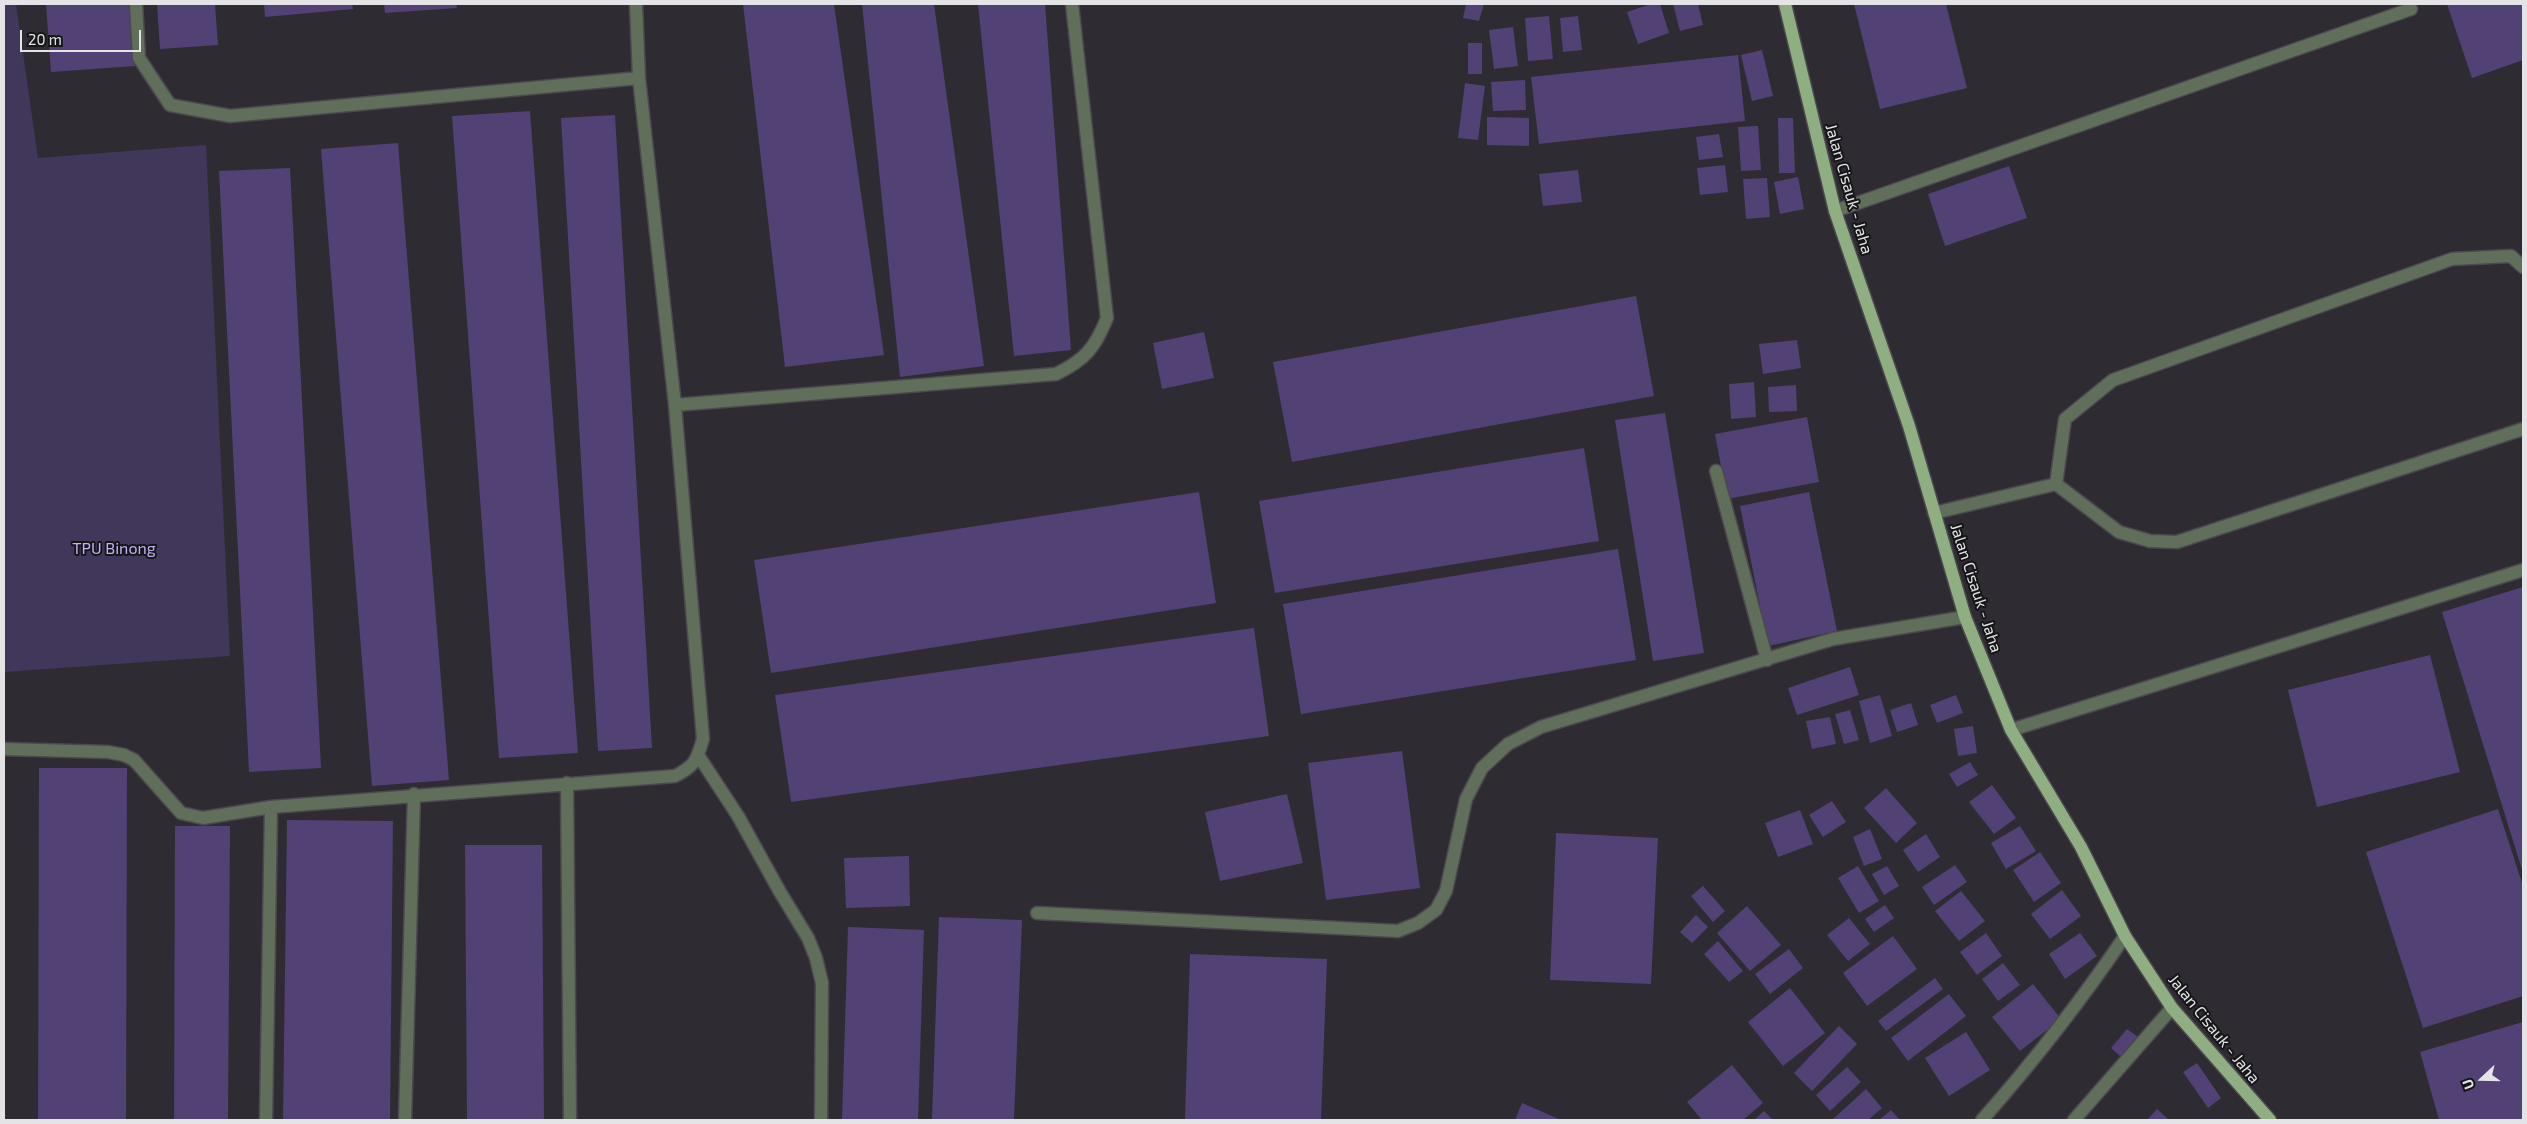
<!DOCTYPE html>
<html>
<head>
<meta charset="utf-8">
<style>
  body { margin:0 }
  #map { position:relative; width:2527px; height:1124px; overflow:hidden; background:#2e2c32; font-family:"Exo 2",sans-serif }
  canvas { display:block }
  .frame { position:absolute; inset:0; border:5px solid #e4e4e7; pointer-events:none }
  .north { position:absolute; left:2457px; top:1054px; width:50px; height:50px; -webkit-text-stroke:4px #161518; paint-order:stroke; rotate:249deg; font-size:14px; font-weight:700; line-height:20px; text-align:center; color:#e4e4e7 }
  .north::after { content:''; display:block; margin:auto; width:18px; height:22px; background:#e4e4e7; clip-path:polygon(50% 0,100% 100%,50% 72%,0 100%) }
  .scale { position:absolute; left:20px; top:30px; width:121px; height:22px; box-sizing:border-box; border:2px solid #e4e4e7; border-top:0; padding-left:6px; font-size:15px; line-height:18px; white-space:nowrap; color:#e4e4e7; -webkit-text-stroke:4px #161518; paint-order:stroke }
</style>
</head>
<body>
<div id="map">
<canvas width="2527" height="1124"></canvas>
<div class="frame"></div>
<div class="north">U</div>
<div class="scale">20 m</div>
</div>
<script>
const c = document.querySelector('canvas').getContext('2d');
c.lineJoin = 'round';
function fillPath(path, color) {
  c.fillStyle = color;
  c.fill(path, 'evenodd');
}
function trace(path, color, width, dash) {
  c.strokeStyle = color;
  c.lineWidth = width;
  c.lineCap = dash ? 'butt' : 'round';
  c.setLineDash(dash || []);
  c.stroke(path);
}
function drawText(font, color, halo, rows, align = 'center') {
  c.font = font + ' "Exo 2",sans-serif';
  c.lineWidth = 4;
  c.setLineDash([]);
  c.textBaseline = 'middle';
  c.strokeStyle = halo;
  c.fillStyle = color;
  for (const [text, x, y, turn = 0] of rows) {
    c.save();
    c.translate(x, y);
    c.rotate((+turn || 0) * Math.PI / 180);
    c.textAlign = isNaN(turn) ? turn : align;
    if (halo) c.strokeText(text, 0, 0);
    c.fillText(text, 0, 0);
    c.restore();
  }
}
fillPath(new Path2D(`
  M4,4H16L38,158L206,145L230,656L4,672Z`), '#41375a');
fillPath(new Path2D(`
  M46,4H131L135,66L51,72Z
  M157,4H215L218,45L160,49Z
  M264,4H352L353,9L265,17Z
  M384,4H456L457,8L385,13Z
  M743,4H834L884,355L785,367Z
  M862,4H934L984,366L900,377Z
  M978,4H1045L1071,350L1014,356Z
  M1466,4H1484L1479,21L1463,18Z
  M1651,4H1660L1669,33L1638,44L1627,12Z
  M1673,4H1698L1703,25L1680,31Z
  M1854,4H1946L1967,88L1880,109Z
  M2447,4H2523V60L2472,78Z
  M1549,16L1553,59L1528,61L1525,18Z
  M1578,16L1582,50L1563,52L1560,18Z
  M1513,27L1518,66L1494,69L1489,30Z
  M1468,43H1482V74H1468Z
  M1762,50L1773,96L1752,101L1741,55Z
  M1738,55L1745,121L1539,144L1531,77Z
  M1525,80L1526,110L1493,111L1491,82Z
  M1465,83L1485,86L1478,140L1458,138Z
  M530,111L578,753L499,758L452,116Z
  M615,115L652,748L598,751L561,118Z
  M1487,117L1529,118V146L1487,145Z
  M1778,118H1793L1795,173H1779Z
  M1758,126L1761,170L1741,171L1738,127Z
  M1719,134L1723,157L1699,160L1696,137Z
  M398,143L449,780L372,786L321,149Z
  M1725,165L1728,192L1700,195L1697,168Z
  M2009,166L2027,218L1945,246L1928,194Z
  M290,168L321,768L249,772L219,171Z
  M1578,170L1582,202L1543,206L1539,174Z
  M1798,177L1804,209L1780,214L1774,182Z
  M1767,178L1770,217L1746,219L1743,179Z
  M1636,296L1654,396L1292,462L1273,362Z
  M1204,332L1214,378L1162,389L1153,343Z
  M1797,340L1801,368L1763,374L1759,344Z
  M1754,382L1756,417L1731,419L1729,384Z
  M1796,385L1797,411L1769,412L1768,387Z
  M1665,413L1704,653L1653,661L1615,420Z
  M1807,417L1819,482L1727,499L1715,434Z
  M1584,448L1599,541L1275,593L1259,501Z
  M1199,492L1216,603L771,673L754,560Z
  M1809,492L1837,631L1768,646L1740,506Z
  M1618,549L1636,660L1301,714L1283,604Z
  M2523,587V873L2442,612Z
  M1254,628L1269,736L791,802L775,695Z
  M2430,655L2460,772L2317,807L2288,690Z
  M1850,667L1859,695L1797,715L1788,688Z
  M1880,695L1892,736L1870,743L1859,701Z
  M1956,695L1963,713L1937,723L1930,705Z
  M1911,703L1918,725L1897,732L1890,710Z
  M1850,710L1859,740L1844,744L1835,714Z
  M1830,717L1836,744L1812,749L1806,721Z
  M1973,726L1977,753L1958,756L1954,729Z
  M1402,751L1420,888L1326,900L1308,763Z
  M1970,762L1978,775L1957,787L1949,774Z
  M39,768H127L126,1120H38Z
  M1992,785L2016,818L1994,834L1969,802Z
  M1886,788L1917,823L1896,843L1864,808Z
  M1287,794L1303,863L1220,881L1205,812Z
  M1832,801L1846,822L1823,837L1809,815Z
  M2498,809L2523,886V996L2423,1028L2366,852Z
  M1800,810L1813,844L1778,857L1765,823Z
  M287,820L393,821L390,1120H283Z
  M175,826H230L228,1120H174Z
  M2020,826L2036,851L2006,869L1991,843Z
  M1870,829L1882,859L1864,866L1853,837Z
  M1556,833L1658,838L1651,984L1550,980Z
  M1926,834L1940,857L1918,872L1903,850Z
  M465,845H542L544,1120H467Z
  M2040,852L2061,883L2034,902L2013,870Z
  M909,856L910,906L846,908L844,858Z
  M1955,865L1967,882L1934,905L1922,887Z
  M1858,866L1879,901L1859,913L1838,878Z
  M1887,866L1899,886L1884,895L1872,874Z
  M1703,886L1725,911L1713,922L1691,896Z
  M2062,890L2081,916L2050,939L2031,914Z
  M1961,891L1985,921L1959,941L1935,911Z
  M1885,905L1894,918L1874,932L1865,919Z
  M1747,906L1781,945L1750,971L1717,933Z
  M1696,915L1708,927L1692,943L1680,932Z
  M939,917L1022,920L1014,1120H932Z
  M1849,918L1870,944L1848,961L1827,935Z
  M848,927L924,930L918,1120H842Z
  M1986,933L2002,956L1977,975L1960,952Z
  M2080,933L2097,956L2065,979L2049,954Z
  M1893,936L1917,969L1867,1006L1843,973Z
  M1718,941L1743,971L1729,982L1704,954Z
  M1789,949L1803,968L1770,994L1755,974Z
  M1190,954L1327,959L1321,1120H1185Z
  M2003,963L2020,985L1998,1001L1982,979Z
  M1935,978L1943,989L1886,1031L1878,1021Z
  M2033,984L2061,1019L2020,1051L1992,1017Z
  M1790,988L1825,1033L1783,1066L1748,1022Z
  M1949,994L1966,1016L1908,1061L1891,1038Z
  M2523,1022V1120H2439L2420,1052Z
  M1839,1026L1857,1044L1812,1091L1794,1073Z
  M2127,1029L2138,1037L2121,1057L2111,1048Z
  M1966,1032L1990,1070L1949,1096L1925,1058Z
  M2197,1063L2221,1098L2208,1108L2183,1072Z
  M1732,1065L1763,1103L1743,1120H1702L1687,1102Z
  M1847,1067L1861,1082L1830,1111L1816,1095Z
  M1866,1089L1882,1108L1868,1120H1832Z
  M1522,1103L1561,1120H1515Z
  M2157,1109L2169,1120H2147Z
  M1891,1110L1900,1120H1879Z
  M1764,1111L1773,1120H1754Z`), '#514175');
const minor = new Path2D(`
  M136,4L139,58L170,105L230,116L639,78
  M1835,211L2411,9
  M675,405L1056,374C1085,360 1095,348 1107,318L1072,4
  M1716,471L1767,660
  M2056,484L2119,532L2150,541L2177,542L2523,429
  M1934,513L2056,484L2065,419L2113,380L2452,259L2511,256L2523,267
  M2011,730L2523,570
  M4,749L108,752L124,755L134,760L181,813L203,818L271,807L675,776C695,766 697,760 703,739L675,405L639,78L636,4
  M698,755L738,816L780,892L808,938L816,958L822,983L821,1120
  M567,783L570,1120
  M1037,913L1398,931L1418,923L1436,910L1446,891L1466,799L1482,768L1508,744L1541,727L1833,639L1965,617
  M266,1120L271,807
  M405,1120L414,794
  M1982,1120C2034,1061 2081,1001 2125,936
  M2074,1120L2172,1008`);
const major = new Path2D(`
  M1785,4L1835,211L1909,426L1965,617L2011,730L2081,847L2125,936L2172,1008L2270,1120`);
trace(minor, '#4b494f', 15);
trace(major, '#4b494f', 15);
trace(minor, '#5f6f59', 12);
trace(major, '#8faf82', 12);
drawText('16px', '#e4e4e7', '#161518', [
  ["Jalan Cisauk - Jaha",1849,189,74],
  ["Jalan Cisauk - Jaha",1976,588,72],
  ["Jalan Cisauk - Jaha",2214,1029,51]
]);
drawText('16px', '#c4b3f4', '#161518', [
  ["TPU Binong",114,549]
]);
</script>
</body>
</html>
